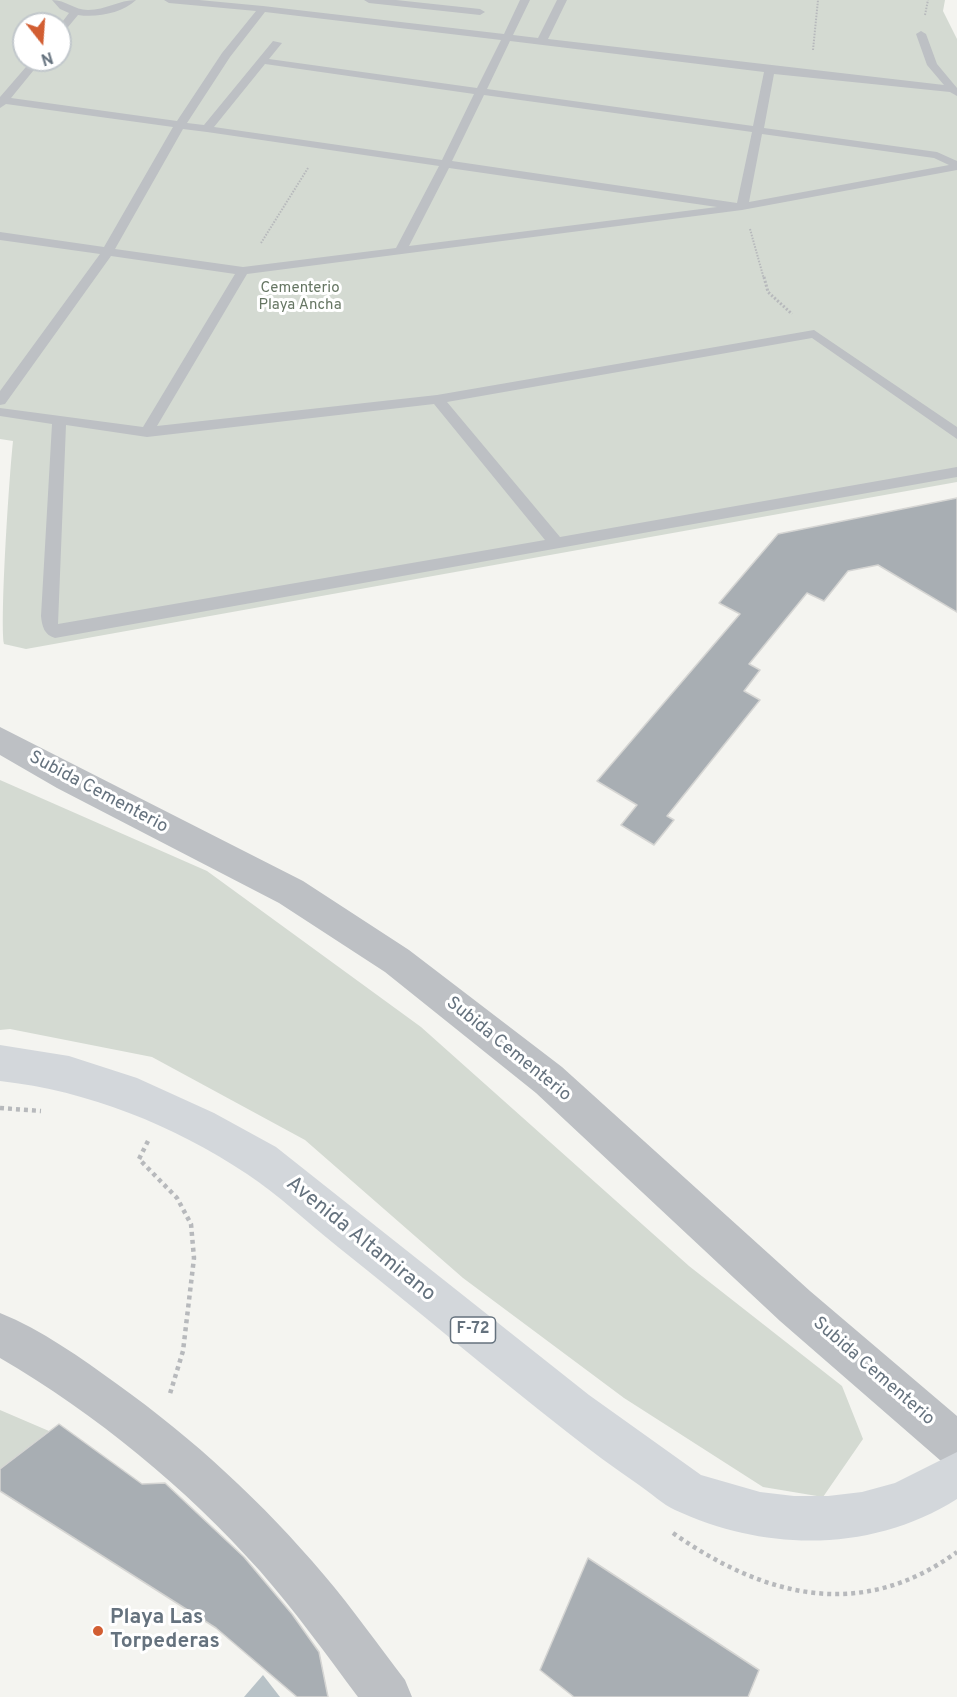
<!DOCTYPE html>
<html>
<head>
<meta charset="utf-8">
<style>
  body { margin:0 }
  #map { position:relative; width:957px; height:1697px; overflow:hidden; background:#f4f4f0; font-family:Overpass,sans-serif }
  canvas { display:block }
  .north { position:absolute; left:12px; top:12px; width:60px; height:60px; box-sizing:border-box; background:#fff; border:2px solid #c1c7cb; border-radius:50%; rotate:163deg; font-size:16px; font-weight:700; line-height:24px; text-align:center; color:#65727e }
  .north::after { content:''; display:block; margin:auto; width:21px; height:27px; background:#d25e32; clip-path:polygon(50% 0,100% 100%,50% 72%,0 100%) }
</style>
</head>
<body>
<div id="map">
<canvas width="957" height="1697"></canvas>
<div class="north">N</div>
</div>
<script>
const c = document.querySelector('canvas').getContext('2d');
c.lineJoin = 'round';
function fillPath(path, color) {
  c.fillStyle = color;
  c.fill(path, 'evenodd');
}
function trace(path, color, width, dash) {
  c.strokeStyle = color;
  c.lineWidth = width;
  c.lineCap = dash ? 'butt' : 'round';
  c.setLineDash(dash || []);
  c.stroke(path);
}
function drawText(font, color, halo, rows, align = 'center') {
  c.font = font + ' Overpass,sans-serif';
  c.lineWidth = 6;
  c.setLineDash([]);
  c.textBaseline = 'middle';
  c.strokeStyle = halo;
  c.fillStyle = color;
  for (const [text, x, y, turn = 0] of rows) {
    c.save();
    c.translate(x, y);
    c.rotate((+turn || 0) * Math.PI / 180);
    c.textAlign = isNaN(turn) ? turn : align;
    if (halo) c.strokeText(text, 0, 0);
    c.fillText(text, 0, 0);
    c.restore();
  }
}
fillPath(new Path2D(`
  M0,0H945L943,11L957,39V482L26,649L4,644C0,618 9,479 13,441L0,439ZM24,24H60V60H24Z
  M0,780L207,871L421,1027L689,1266L842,1386L863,1439L823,1497L763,1487L624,1398L463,1278L305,1140L152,1057L10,1029L0,1030Z
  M0,1410L49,1431L0,1469Z`), '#d4dad2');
fillPath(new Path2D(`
  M263,1675L280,1697H244Z`), '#b8c2c7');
const building = new Path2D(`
  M957,498V612L878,565L848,571L824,601L807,593L749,664L760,670L744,691L760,700L667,816L674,820L654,845L621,825L637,805L597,781L740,614L719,603L778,534Z
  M59,1424L142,1484L165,1483L244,1557L292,1614L319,1652L328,1697H297L216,1628L0,1491V1469Z
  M588,1558L759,1670L748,1697H574L540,1670Z`);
fillPath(building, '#a8aeb3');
trace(building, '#d5d5d3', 1.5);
trace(new Path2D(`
  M925,15L928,0
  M813,50L818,0
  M750,229L764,279
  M261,243L308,168`), '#b7b9bc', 2, [1.5, 1.5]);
trace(new Path2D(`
  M764,277L768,292L792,314`), '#b7b9bc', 3, [2, 2]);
trace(new Path2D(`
  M0,1108L41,1111
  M148,1141L139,1159L177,1198L191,1224L194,1258L183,1351L169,1397
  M673,1533C764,1597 861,1622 957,1552`), '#b7b9bc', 4.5, [4, 4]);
fillPath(new Path2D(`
  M52,0C66,0 74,10 88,10C106,10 119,0 136,0C122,13 97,18 78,15L63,33L60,34V25L69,13L60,9Z
  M164,0H199L263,6L504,34L520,0H530L513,35L538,38L557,0H567L548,39L944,85L927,65L916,34L921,31L926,34L937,64L957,88V96L950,92L774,74L764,128L937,152L957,161V170L742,210L247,274L157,426L437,395L814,330L957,427V439L812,338L447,402L560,537L957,467V477L55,638C44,635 42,626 41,616L52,424L0,416V408L143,427L235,274L111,256L5,404L0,405V391L100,254L0,240V232L104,247L173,127L6,104L0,108V97L32,60H42L11,98L177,121L222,53L256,11L169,3ZM265,12L501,40L477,88L269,59L282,43L273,41L204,125L187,123L230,57ZM510,41L764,72L753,126L487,89ZM265,64L474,94L442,160L214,127ZM484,95L752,132L737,203L452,161ZM183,129L207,132L439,166L396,248L243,267L115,249ZM762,134L934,158L949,165L749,202ZM449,168L717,207L409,246ZM434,404L545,540L58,624L66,425L147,437Z
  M364,0H396L480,9L485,12L480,15L369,3Z`), '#bdc0c4');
fillPath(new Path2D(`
  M0,1313C42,1330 81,1358 117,1384C194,1439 263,1503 324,1575C353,1609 378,1645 405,1680L412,1697H358C326,1654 295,1611 260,1571C185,1487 97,1415 0,1358Z`), '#bdc0c4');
fillPath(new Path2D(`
  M0,727L303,881L409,950L562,1067L810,1291L957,1416V1467L941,1461L780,1321L536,1093L385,972L279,903L57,788L0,755Z`), '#bdc0c4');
fillPath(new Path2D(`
  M0,1045L69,1056L137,1078L214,1113L276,1147L589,1395L701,1475L760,1492L794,1496H828L862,1492L895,1483L957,1452V1499C871,1553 766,1552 675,1510C662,1504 651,1493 639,1485C614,1468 590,1450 567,1432C490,1372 415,1308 338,1247C308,1223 279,1195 247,1174C173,1125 89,1091 0,1081Z`), '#d3d7db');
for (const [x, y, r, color] of [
  [98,1631,6,"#d25e32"]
]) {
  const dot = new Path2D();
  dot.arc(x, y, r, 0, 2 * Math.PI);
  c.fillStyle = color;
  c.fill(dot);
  trace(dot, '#fff', 2);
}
drawText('15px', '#667663', '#fff', [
  ["Cementerio",300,289],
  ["Playa Ancha",300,306]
]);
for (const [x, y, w] of [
  [473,1330,45]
]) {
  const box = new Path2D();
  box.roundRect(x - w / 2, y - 13, w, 26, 4.5);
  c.fillStyle = '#fff';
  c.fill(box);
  trace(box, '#65727e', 1.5);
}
drawText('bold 16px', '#65727e', null, [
  ["F-72",473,1330]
]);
drawText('18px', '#65727e', '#fff', [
  ["Subida Cementerio",98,793,28],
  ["Subida Cementerio",508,1050,39],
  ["Subida Cementerio",873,1372,41]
]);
drawText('21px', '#65727e', '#fff', [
  ["Avenida Altamirano",360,1240,39]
]);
drawText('bold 21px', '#65727e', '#fff', [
  ["Playa Las",110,1619],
  ["Torpederas",110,1643]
], 'left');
</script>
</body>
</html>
